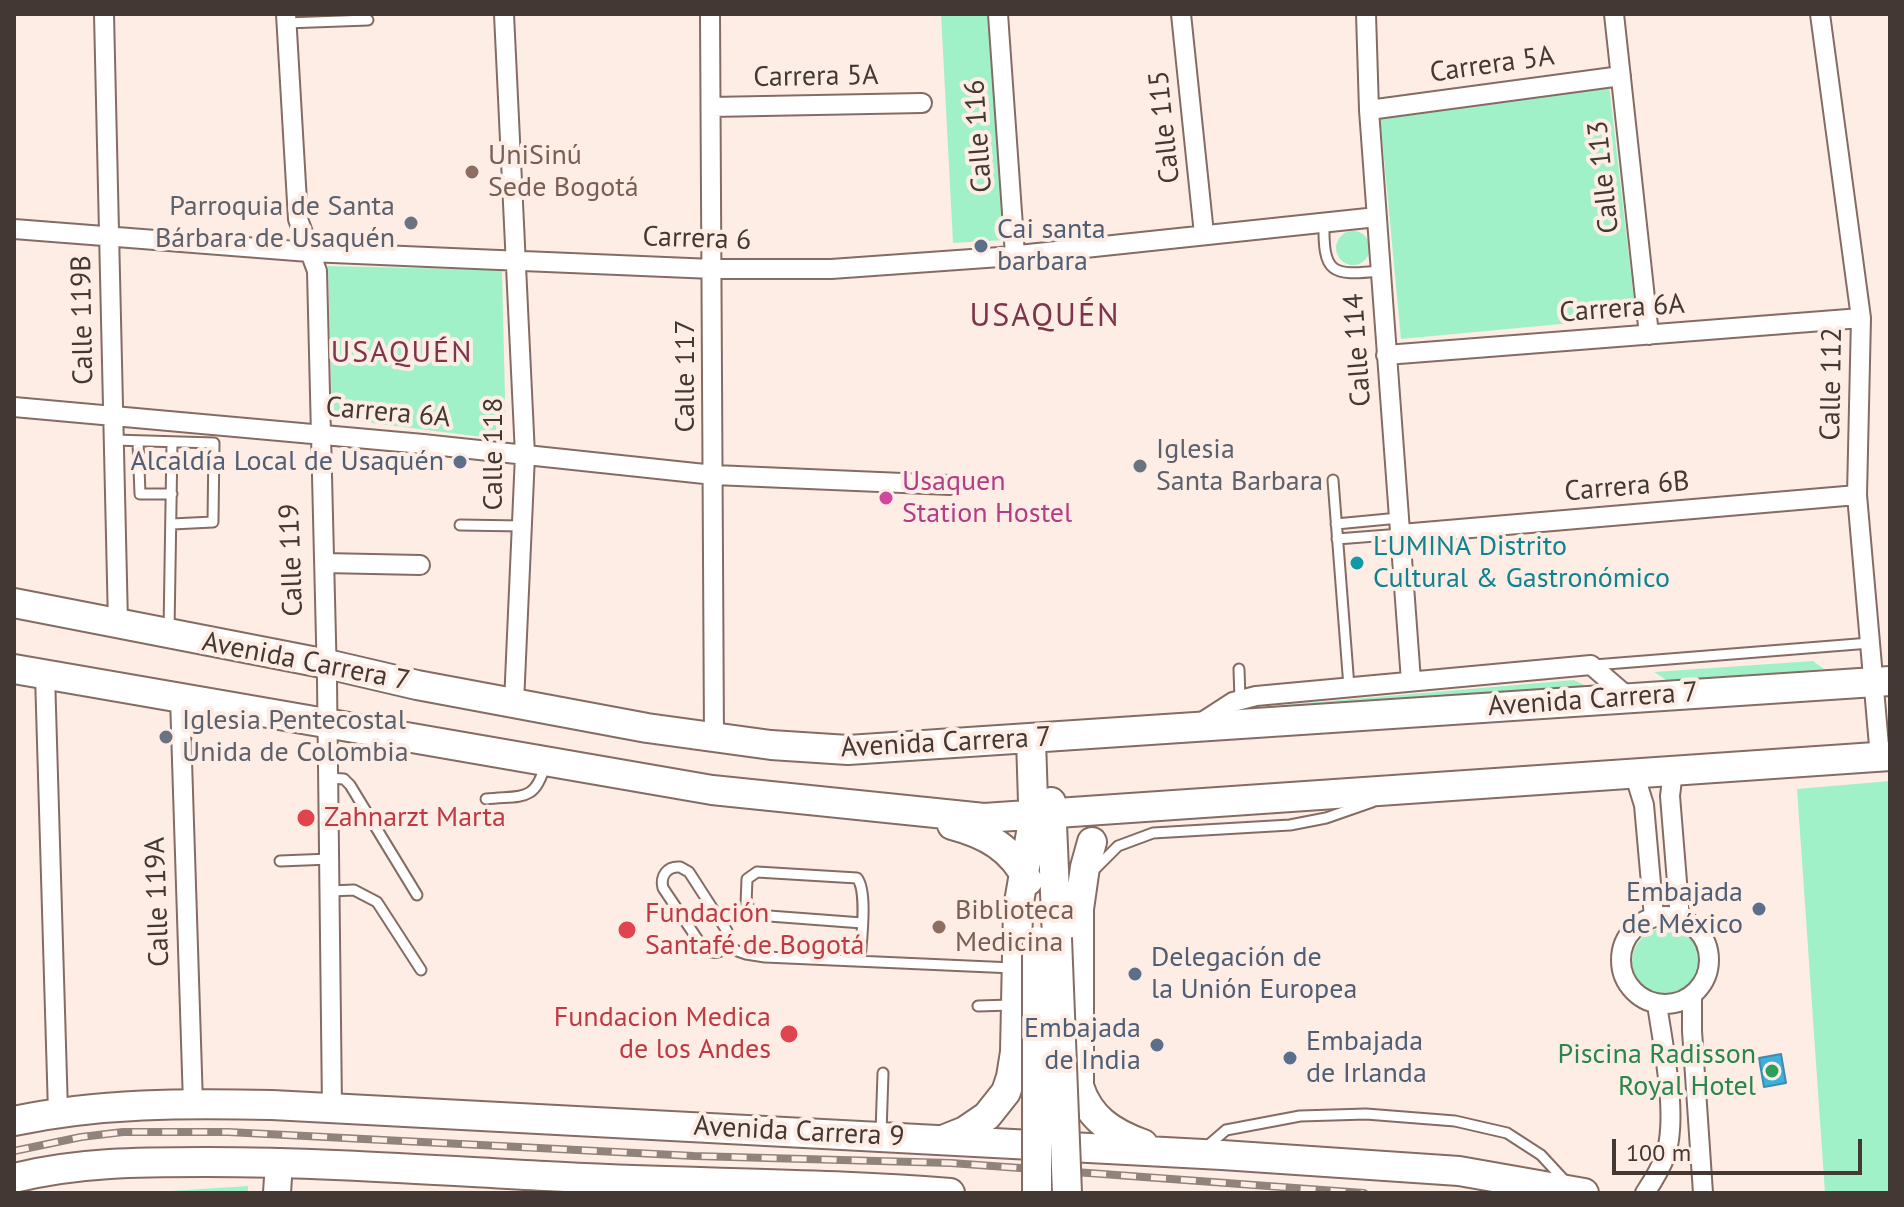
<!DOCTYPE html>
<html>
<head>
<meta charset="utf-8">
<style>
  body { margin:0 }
  #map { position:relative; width:1904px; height:1207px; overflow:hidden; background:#feede5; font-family:"PT Sans",sans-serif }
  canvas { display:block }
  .frame { position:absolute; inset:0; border:16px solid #433833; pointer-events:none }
  .scale { position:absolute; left:1612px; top:1139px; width:250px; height:36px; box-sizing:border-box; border:4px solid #433833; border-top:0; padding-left:10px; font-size:24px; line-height:28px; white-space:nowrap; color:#433833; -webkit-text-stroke:6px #feede5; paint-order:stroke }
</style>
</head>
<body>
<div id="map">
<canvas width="1904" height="1207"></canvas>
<div class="frame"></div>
<div class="scale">100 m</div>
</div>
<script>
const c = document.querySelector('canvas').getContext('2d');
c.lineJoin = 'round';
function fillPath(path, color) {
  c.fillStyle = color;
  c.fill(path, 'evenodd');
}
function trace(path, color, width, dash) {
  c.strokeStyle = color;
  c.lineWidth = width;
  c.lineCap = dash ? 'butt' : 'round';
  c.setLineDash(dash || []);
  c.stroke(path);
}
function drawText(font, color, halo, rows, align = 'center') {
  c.font = font + ' "PT Sans",sans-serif';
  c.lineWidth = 8;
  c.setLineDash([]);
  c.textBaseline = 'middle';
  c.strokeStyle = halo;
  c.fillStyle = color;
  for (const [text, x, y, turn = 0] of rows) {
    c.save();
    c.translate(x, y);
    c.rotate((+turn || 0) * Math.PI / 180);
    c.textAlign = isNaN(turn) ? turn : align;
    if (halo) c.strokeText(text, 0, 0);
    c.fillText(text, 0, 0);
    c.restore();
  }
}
fillPath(new Path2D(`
  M941,14H994L1006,240L953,243Z
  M1609,85L1636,317L1401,339L1380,116Z
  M1336 248a17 17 0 1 1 34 0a17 17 0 1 1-34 0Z
  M328,266L502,270L506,440L332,418Z
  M1813,661L1824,669L1668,681L1654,672Z
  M1574,680L1586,686L1247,714L1272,706Z
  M1890,781V1193H1825L1797,789Z
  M1632 962a34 34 0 1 1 68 0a34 34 0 1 1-68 0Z
  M248,1186V1193H139Z`), '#a1f1c8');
const water = new Path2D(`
  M1781,1054L1786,1083L1764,1087L1759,1058Z`);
fillPath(water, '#3cb1de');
trace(water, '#3e8dab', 2);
const lane = new Path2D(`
  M286,23L368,20
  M1324,221C1323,274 1331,276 1380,271
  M114,440L214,443L213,522L172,524
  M138,442L140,494H172
  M1333,480L1349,687
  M1336,524L1399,518
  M460,525L522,526
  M1337,539L1401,534
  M169,631L172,442
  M1594,665L1870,643
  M1239,669L1240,699
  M328,778L344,779L350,785L417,895
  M486,799C521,795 535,803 545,765
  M280,861L330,859
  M680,867L689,872L727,931L728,943C723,953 714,955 704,949L663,888C660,876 667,866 680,867Z
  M1095,869L1118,846L1153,833L1290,825L1326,818L1372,802
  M330,891L354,890L377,902L421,970
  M726,947L746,954L765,957L1013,968
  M860,961C861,943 868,891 857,878L757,872L747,879L746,904L756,915L862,923
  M978,1006L1011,1005
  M881,1133L883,1073
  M1204,1149L1226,1130L1300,1116L1366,1114L1455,1121L1507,1133L1541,1155L1565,1181`);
const street = new Path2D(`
  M104,14L118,624
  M286,14L298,219L317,271L327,680L332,1108
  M504,14L525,455L514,703
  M710,14L714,737
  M998,14L1015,255
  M1181,14L1204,234
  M1366,14L1369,110L1411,681
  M1614,14L1649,335
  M1820,14L1861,318L1857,495L1880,757
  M711,107L922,103
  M1369,110L1621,76
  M14,229L309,252L713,269H831L1000,257L1377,217
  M1386,355L1861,318
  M14,407L423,444L714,475L950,485
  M1401,534L1857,495
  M324,563L420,565
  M45,675L58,1112
  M180,698L193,1104
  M1199,724L1233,702L1256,696L1591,665L1628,697
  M1673,771L1670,796L1680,919
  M1634,773L1644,805L1654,917
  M1621 960a44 44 0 1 1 88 0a44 44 0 1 1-88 0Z
  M1692,995V1031L1703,1193
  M1645,1193C1653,1181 1661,1168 1666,1154C1678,1114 1663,1046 1657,1004`);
const secondary = new Path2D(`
  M277,1193L279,1162`);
const primary = new Path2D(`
  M14,603L327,664L417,685L647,728L771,745L848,750L1890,681
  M14,669L712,790L984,818L1890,756
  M1031,739L1034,834
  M1051,802L1057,938
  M952,825C986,834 1012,848 1028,881
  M1092,842L1085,867L1079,909V1086C1089,1118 1112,1133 1143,1144
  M14,1121C100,1103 184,1103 272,1105L1222,1155L1459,1171L1584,1193
  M945,1139L965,1131L987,1116L1006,1092L1011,1077L1015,1052L1018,908L1034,815
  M14,1178C78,1162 141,1162 206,1162C319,1162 432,1170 545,1176C680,1184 816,1182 950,1193`);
trace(lane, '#856c62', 13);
trace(street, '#856c62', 22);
trace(secondary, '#856c62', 30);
trace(primary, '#856c62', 32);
trace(lane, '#fff', 9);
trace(street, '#fff', 18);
trace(secondary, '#fff', 26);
trace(primary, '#fff', 28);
const rail = new Path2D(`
  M14,1151L81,1137L123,1132H228L694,1156L951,1163L1364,1193`);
trace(rail, '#90837c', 8);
trace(rail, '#feede5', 5, [15]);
const primaryBridge = new Path2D(`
  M1057,938L1067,1193
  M1037,941V1193`);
trace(primaryBridge, '#856c62', 32, []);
trace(primaryBridge, '#fff', 28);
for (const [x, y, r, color] of [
  [472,172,8,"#8d6e63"],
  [411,223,8,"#6b7280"],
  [981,246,8,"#5c6f8a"],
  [460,462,8,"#5c6f8a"],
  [1140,466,8,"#6b7280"],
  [886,498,8,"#d1479c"],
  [1357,563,8,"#0f9aa8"],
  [166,737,8,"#6b7280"],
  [306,818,10,"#e0444e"],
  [1759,909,8,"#5c6f8a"],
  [939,927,8,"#8d6e63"],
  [627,930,10,"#e0444e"],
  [1135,974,8,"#5c6f8a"],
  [789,1034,10,"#e0444e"],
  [1157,1045,8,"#5c6f8a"],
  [1290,1058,8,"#5c6f8a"],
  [1772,1071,8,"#2e9e5b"]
]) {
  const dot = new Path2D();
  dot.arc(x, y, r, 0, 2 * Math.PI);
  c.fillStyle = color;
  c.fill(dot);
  trace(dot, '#feede5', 3);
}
drawText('28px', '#433833', '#feede5', [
  ["Carrera 5A",1492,65,-8],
  ["Carrera 5A",816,77,-1],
  ["Calle 115",1165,127,-96],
  ["Calle 116",979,136,-94],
  ["Calle 113",1604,177,-96],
  ["Carrera 6",697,239,2],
  ["Carrera 6A",1622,309,-4],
  ["Calle 119B",83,320,-91],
  ["Calle 114",1358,350,-94],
  ["Calle 117",686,376,-90],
  ["Calle 112",1832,384,-89],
  ["Carrera 6A",388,413,5],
  ["Calle 118",494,454,-90],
  ["Carrera 6B",1627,487,-5],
  ["Calle 119",292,560,-92],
  ["Avenida Carrera 7",306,662,11],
  ["Avenida Carrera 7",1593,700,-4],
  ["Avenida Carrera 7",946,743,-3],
  ["Calle 119A",158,902,-92],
  ["Avenida Carrera 9",799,1132,3]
]);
drawText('28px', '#785e54', '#feede5', [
  ["UniSinú",488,156],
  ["Sede Bogotá",488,188],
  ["Biblioteca",955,911],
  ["Medicina",955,943]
], 'left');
drawText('28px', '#5b616d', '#feede5', [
  ["Parroquia de Santa",395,207,"right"],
  ["Bárbara de Usaquén",395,239,"right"],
  ["Iglesia",1156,450],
  ["Santa Barbara",1156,482],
  ["Iglesia Pentecostal",182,721],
  ["Unida de Colombia",182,753]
], 'left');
drawText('28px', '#4e5e75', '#feede5', [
  ["Cai santa",997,230],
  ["barbara",997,262],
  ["Alcaldía Local de Usaquén",444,462,"right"],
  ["Embajada",1743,893,"right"],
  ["de México",1743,925,"right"],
  ["Delegación de",1151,958],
  ["la Unión Europea",1151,990],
  ["Embajada",1141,1029,"right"],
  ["de India",1141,1061,"right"],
  ["Embajada",1306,1042],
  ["de Irlanda",1306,1074]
], 'left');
drawText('28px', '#b23c85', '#feede5', [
  ["Usaquen",902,482],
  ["Station Hostel",902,514]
], 'left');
drawText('28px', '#0d838f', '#feede5', [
  ["LUMINA Distrito",1373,547],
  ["Cultural & Gastronómico",1373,579]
], 'left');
drawText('28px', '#be3a42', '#feede5', [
  ["Zahnarzt Marta",324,818],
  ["Fundación",645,914],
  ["Santafé de Bogotá",645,946],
  ["Fundacion Medica",771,1018,"right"],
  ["de los Andes",771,1050,"right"]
], 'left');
drawText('28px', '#27864d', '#feede5', [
  ["Piscina Radisson",1756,1055],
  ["Royal Hotel",1756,1087]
], 'right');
c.letterSpacing = '2px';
drawText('30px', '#7c354a', '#feede5', [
  ["USAQUÉN",402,353]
]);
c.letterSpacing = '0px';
c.letterSpacing = '2px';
drawText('32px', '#7c354a', '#feede5', [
  ["USAQUÉN",1045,317]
]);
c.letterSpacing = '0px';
</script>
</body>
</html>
